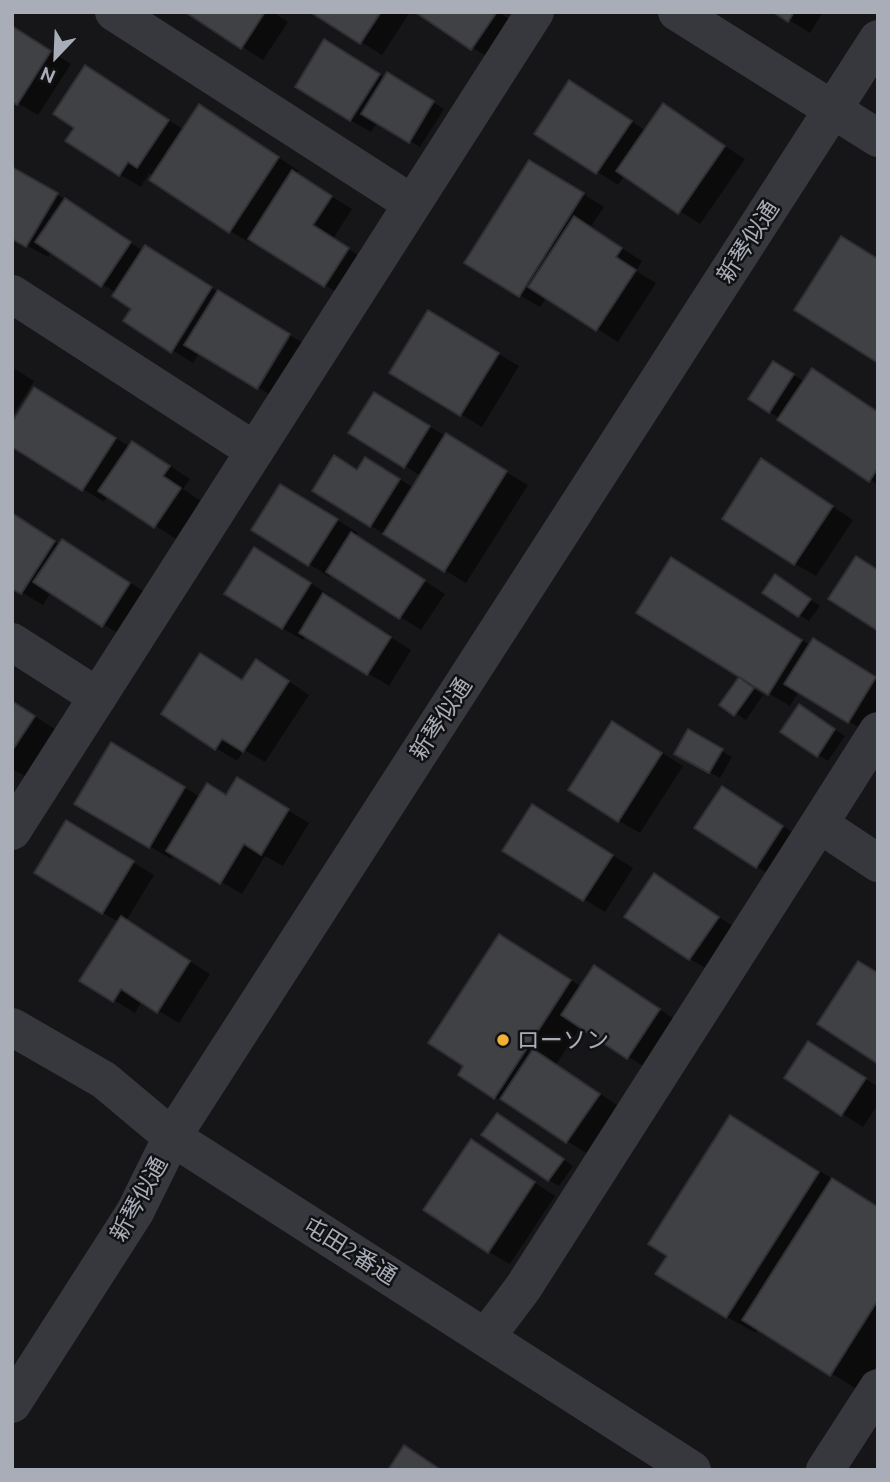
<!DOCTYPE html>
<html>
<head>
<meta charset="utf-8">
<style>
  body { margin:0 }
  #map { position:relative; width:890px; height:1482px; overflow:hidden; background:#161618; font-family:Ubuntu,sans-serif }
  canvas { display:block }
  .frame { position:absolute; inset:0; border:14px solid #a8adb8; pointer-events:none }
  .north { position:absolute; left:21px; top:21px; width:70px; height:70px; -webkit-text-stroke:5px #111113; paint-order:stroke; rotate:203deg; font-size:19px; font-weight:700; line-height:28px; text-align:center; color:#a8adb8 }
  .north::after { content:''; display:block; margin:auto; width:24px; height:32px; background:#a8adb8; clip-path:polygon(50% 0,100% 100%,50% 72%,0 100%) }
</style>
</head>
<body>
<div id="map">
<canvas width="890" height="1482"></canvas>
<div class="frame"></div>
<div class="north">N</div>
</div>
<script>
const c = document.querySelector('canvas').getContext('2d');
c.lineJoin = 'round';
function fillPath(path, color) {
  c.fillStyle = color;
  c.fill(path, 'evenodd');
}
function trace(path, color, width, dash) {
  c.strokeStyle = color;
  c.lineWidth = width;
  c.lineCap = dash ? 'butt' : 'round';
  c.setLineDash(dash || []);
  c.stroke(path);
}
function drawText(font, color, halo, rows, align = 'center') {
  c.font = font + ' Ubuntu,"Noto Sans JP",sans-serif';
  c.lineWidth = 5;
  c.setLineDash([]);
  c.textBaseline = 'middle';
  c.strokeStyle = halo;
  c.fillStyle = color;
  for (const [text, x, y, turn = 0] of rows) {
    c.save();
    c.translate(x, y);
    c.rotate((+turn || 0) * Math.PI / 180);
    c.textAlign = isNaN(turn) ? turn : align;
    if (halo) c.strokeText(text, 0, 0);
    c.fillText(text, 0, 0);
    c.restore();
  }
}
fillPath(new Path2D(`
  M188,12H273L288,22L263,60Z
  M313,12H404L408,15L382,55Z
  M419,12H499L517,25L493,61Z
  M776,12H823L810,33Z
  M12,27L71,64L38,115L12,100Z
  M346,54L385,78L388,74L444,109L420,147L378,122L371,132L350,120Z
  M107,79L184,130L220,119L299,171L296,174L352,209L333,239L369,262L346,298L253,240L251,243L230,231L151,179L153,176L149,173L141,187L119,174Z
  M591,94L646,131L663,106L745,159L700,224L625,175L618,185L537,133Z
  M12,168L78,207L143,251L166,259L232,301L193,363L125,321L133,308L116,293L51,251L48,257L12,237Z
  M551,174L604,207L590,228L642,261L636,271L656,283L618,342L547,297L540,307L519,295Z
  M450,325L519,366L482,427L391,372Z
  M291,336L311,347L279,400L259,388Z
  M12,367L34,381L12,416Z
  M784,369L805,382L878,412V485L770,412Z
  M56,401L130,447L153,455L190,479L183,489L201,501L176,539L108,495L104,502L12,445Z
  M395,406L528,485L466,583L371,526L358,471H387L414,488L421,476L405,466Z
  M783,473L853,520L816,576L795,564Z
  M302,498L358,533L355,536L445,594L421,630L332,574L330,577L254,530Z
  M12,514L60,545L84,553L151,596L124,637L51,592L43,605L12,587Z
  M275,561L331,596L329,599L411,650L389,686L306,635L303,640L282,628Z
  M692,572L810,645L834,652L878,679V722L870,734L799,691L790,706L753,684L751,687L763,695L746,720L722,704L741,677Z
  M786,582L820,606L809,621L799,615Z
  M277,673L309,695L265,762L244,750L237,761L216,748L243,681Z
  M12,701L56,730L25,776L12,769Z
  M810,713L845,736L828,761L818,755Z
  M689,732L732,757L720,778L677,754Z
  M634,735L683,766L640,833L619,821Z
  M133,756L200,797L258,792L309,823L283,866L265,856L242,894L174,854L171,859L77,803Z
  M743,801L803,839L778,879L757,867Z
  M553,818L633,868L605,912L504,850Z
  M67,823L154,875L126,921L210,974L179,1023L142,1001L135,1013L114,1000L119,922L103,913Z
  M654,875L739,930L711,971L690,959Z
  M500,936L582,987L595,967L680,1023L649,1070L581,1026L556,1065L620,1107L588,1154L495,1097L466,1065Z
  M830,1055L878,1087V1104L863,1127L786,1078Z
  M508,1121L573,1166L559,1186L548,1180Z
  M760,1134L878,1207V1363L860,1391L759,1329L756,1333L727,1317Z
  M492,1154L555,1196L510,1264L489,1252Z`), '#0007');
const building = new Path2D(`
  M185,12H265L241,49Z
  M310,12H381L360,44Z
  M415,12H497L471,50Z
  M773,12H794L788,22Z
  M12,26L51,51L17,105L12,102Z
  M324,39L380,74L350,121L295,87Z
  M85,65L169,120L137,168L128,162L119,176L65,141L74,128L53,114Z
  M387,72L434,101L409,143L361,114Z
  M569,80L632,121L596,174L534,134Z
  M663,103L725,146L678,214L616,171Z
  M199,104L279,157L229,233L149,180Z
  M529,160L584,193L519,297L464,263Z
  M12,167L58,193L26,247L12,239Z
  M292,170L332,196L313,225L349,248L324,287L248,239Z
  M65,198L131,242L101,287L35,242Z
  M574,216L622,248L616,257L636,270L596,331L528,287Z
  M841,236L878,259V363L794,310Z
  M145,245L212,287L171,353L123,321L131,309L112,296Z
  M218,290L290,334L257,389L184,345Z
  M428,310L499,353L460,416L389,373Z
  M773,361L794,374L769,413L748,399Z
  M812,368L878,412V468L869,482L777,420Z
  M34,387L116,438L82,491L12,447V422Z
  M374,392L430,426L404,468L348,433Z
  M446,433L507,471L444,572L383,534Z
  M132,441L170,466L163,476L181,488L154,528L98,491Z
  M334,455L357,470L365,457L400,479L370,527L312,491Z
  M761,458L833,506L794,565L722,519Z
  M280,484L338,519L308,566L251,530Z
  M12,513L55,541L21,594L12,589Z
  M351,532L425,580L399,619L326,572Z
  M62,539L130,583L102,627L33,582Z
  M254,547L311,583L282,629L224,594Z
  M856,556L878,570V631L828,599Z
  M671,557L802,640L768,695L636,613Z
  M775,574L811,599L798,617L762,593Z
  M323,593L391,637L367,675L299,633Z
  M813,638L876,677L848,723L784,684Z
  M200,653L242,680L256,659L289,681L243,752L222,739L215,750L161,714Z
  M739,677L754,688L734,716L719,705Z
  M12,701L35,716L12,751Z
  M799,704L835,729L817,757L780,732Z
  M612,721L662,753L618,822L568,790Z
  M688,729L723,749L709,773L674,754Z
  M111,742L185,787L149,848L74,804Z
  M237,777L289,809L261,855L244,844L220,884L166,851L207,783L226,795Z
  M722,786L783,826L756,868L694,828Z
  M532,804L613,855L583,901L502,851Z
  M66,820L134,861L102,914L34,873Z
  M654,873L719,917L689,960L624,917Z
  M121,916L190,961L157,1013L121,989L113,1002L79,981Z
  M499,934L571,980L494,1099L458,1075L463,1066L428,1043Z
  M858,961L878,973V1064L817,1024Z
  M594,965L660,1009L627,1059L561,1015Z
  M808,1041L866,1078L841,1116L784,1078Z
  M533,1049L600,1094L566,1143L500,1099Z
  M497,1113L564,1159L548,1181L481,1135Z
  M730,1115L819,1172L726,1318L655,1274L667,1256L648,1244Z
  M471,1139L535,1182L488,1253L423,1210Z
  M832,1178L878,1207V1300L830,1376L742,1320Z
  M404,1445L441,1470H388Z`);
fillPath(building, '#404145');
trace(building, '#303034', 2);
trace(new Path2D(`
  M114,12L411,203
  M677,12L878,138
  M12,294L255,451
  M12,642L98,697
  M878,731L819,824L878,863
  M12,831L535,12
  M12,1027L104,1080L172,1137L692,1470
  M486,1337L523,1288L819,824
  M12,1404L135,1212L172,1137L878,39
  M825,1470L878,1388`), '#37383d', 38);
for (const [x, y, r, color] of [
  [503,1040,7,"#f2b134"]
]) {
  const dot = new Path2D();
  dot.arc(x, y, r, 0, 2 * Math.PI);
  c.fillStyle = color;
  c.fill(dot);
  trace(dot, '#111113', 2.5);
}
drawText('23px', '#a8adb8', '#111113', [
  ["新琴似通",748,242,-57],
  ["新琴似通",441,719,-57],
  ["新琴似通",139,1199,-61],
  ["屯田2番通",350,1251,32]
]);
drawText('23px', '#a8adb8', '#111113', [
  ["ローソン",517,1040]
], 'left');
</script>
</body>
</html>
